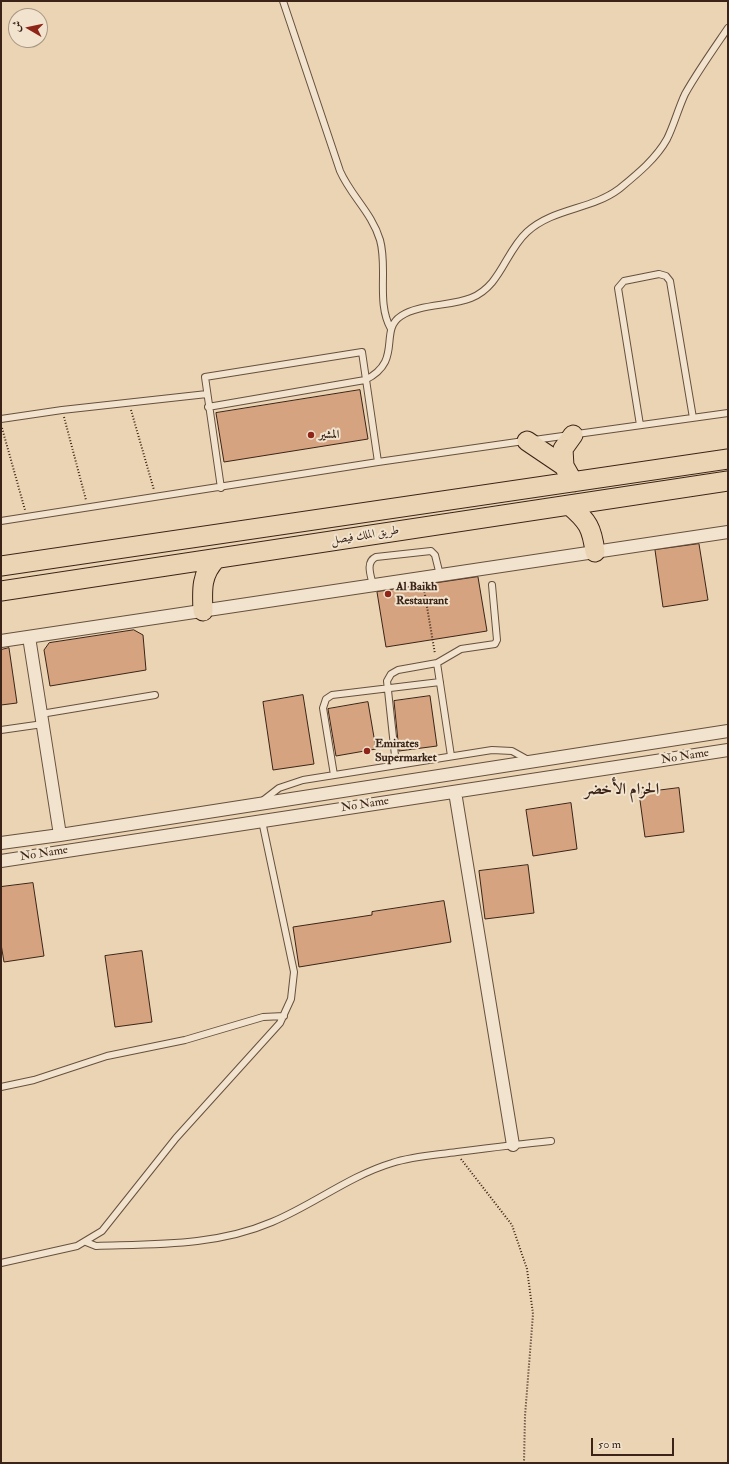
<!DOCTYPE html>
<html>
<head>
<meta charset="utf-8">
<style>
  body { margin:0 }
  #map { position:relative; width:729px; height:1464px; overflow:hidden; background:#ead4b4; font-family:"IM FELL Double Pica",Amiri,serif }
  canvas { display:block }
  .frame { position:absolute; inset:0; border:2px solid #3b2417; pointer-events:none }
  .north { position:absolute; left:8px; top:8px; width:40px; height:40px; box-sizing:border-box; background:#f1e3ce; border:1px solid #a89785; border-radius:50%; rotate:279deg; font-size:11px; font-weight:700; line-height:16px; text-align:center; color:#3b2417 }
  .north::after { content:''; display:block; margin:auto; width:14px; height:18px; background:#8f2418; clip-path:polygon(50% 0,100% 100%,50% 72%,0 100%) }
  .scale { position:absolute; left:591px; top:1438px; width:83px; height:18px; box-sizing:border-box; border:2px solid #3b2417; border-top:0; padding-left:5px; font-size:12px; line-height:14px; white-space:nowrap; color:#3b2417; -webkit-text-stroke:3px #f1e3ce; paint-order:stroke }
</style>
</head>
<body>
<div id="map">
<canvas width="729" height="1464"></canvas>
<div class="frame"></div>
<div class="north">ش</div>
<div class="scale">50 m</div>
</div>
<script>
const c = document.querySelector('canvas').getContext('2d');
c.lineJoin = 'round';
function fillPath(path, color) {
  c.fillStyle = color;
  c.fill(path, 'evenodd');
}
function trace(path, color, width, dash) {
  c.strokeStyle = color;
  c.lineWidth = width;
  c.lineCap = dash ? 'butt' : 'round';
  c.setLineDash(dash || []);
  c.stroke(path);
}
function drawText(font, color, halo, rows, align = 'center') {
  c.font = font + ' "IM FELL Double Pica",Amiri,serif';
  c.lineWidth = 4;
  c.setLineDash([]);
  c.textBaseline = 'middle';
  c.strokeStyle = halo;
  c.fillStyle = color;
  for (const [text, x, y, turn = 0] of rows) {
    c.save();
    c.translate(x, y);
    c.rotate((+turn || 0) * Math.PI / 180);
    c.textAlign = isNaN(turn) ? turn : align;
    if (halo) c.strokeText(text, 0, 0);
    c.fillText(text, 0, 0);
    c.restore();
  }
}
const building = new Path2D(`
  M360,390L368,439L224,462L216,413Z
  M699,544L708,600L663,607L655,550Z
  M478,577L487,631L386,647L377,592Z
  M134,630L143,635L146,670L50,686L44,650L49,643Z
  M9,648L17,703L1,705V650Z
  M303,695L314,764L273,770L263,702Z
  M430,696L437,746L399,751L394,701Z
  M368,702L376,749L336,756L328,709Z
  M679,788L684,832L645,837L639,793Z
  M571,803L577,849L533,856L526,810Z
  M528,865L534,913L485,919L479,871Z
  M33,883L44,956L4,962L1,944V887Z
  M444,901L451,942L299,967L293,927L372,915V912Z
  M142,951L152,1022L115,1027L105,956Z`);
fillPath(building, '#d5a380');
trace(building, '#3b2417', 1);
const service = new Path2D(`
  M283,1L340,171C351,196 372,213 380,240C388,268 376,303 391,329
  M208,407L365,380C404,361 378,331 401,316C418,304 452,306 471,298C501,286 505,252 527,232C553,208 591,210 619,189C636,175 656,159 667,139C674,125 678,109 685,94C698,71 713,50 728,28
  M1,419L62,410L207,394
  M640,425L618,288L624,281L659,274L666,276L670,281L693,418
  M534,440L728,413
  M221,488L205,377L362,352L378,462
  M1,521L378,462L524,441
  M373,585C371,576 365,562 376,557L431,551L435,555L440,575
  M437,663L451,756
  M41,714L155,695
  M1,730L43,724
  M396,765L387,681L391,674L398,670L437,663L461,649L495,644L497,640L492,585
  M334,775L323,708L326,699L332,695L440,682
  M261,802L279,788L303,780L492,750L512,751L530,761
  M1,1087L34,1080L107,1056L185,1040L263,1017L284,1016
  M86,1242L96,1246C156,1244 216,1246 272,1222C313,1205 349,1176 392,1163C413,1156 435,1155 457,1152C488,1148 520,1144 551,1141
  M1,1263L77,1246L102,1231L176,1138L280,1023L291,999L294,972L262,821`);
const minor = new Path2D(`
  M29,637L60,835
  M1,641L728,532
  M455,792L513,1145
  M1,843L60,835L728,731
  M1,861L728,750`);
const primary = new Path2D(`
  M527,441L564,466L573,482
  M564,466L563,449L573,435
  M569,505C588,521 592,528 595,552
  M1,566L728,459
  M1,591L728,481
  M203,611C202,590 201,574 216,559`);
trace(service, '#67503e', 8);
trace(minor, '#67503e', 14);
trace(primary, '#3b2417', 21);
trace(new Path2D(`
  M131,410L154,490
  M64,417L86,500
  M2,428L25,510
  M424,589L435,654
  M461,1159L512,1225L527,1269L533,1314L525,1416L524,1463`), '#3b2417', 2, [1, 2]);
trace(service, '#f1e3ce', 6);
trace(minor, '#f1e3ce', 12);
trace(primary, '#ead4b4', 19);
for (const [x, y, r, color] of [
  [311,435,4,"#8f2418"],
  [388,594,4,"#8f2418"],
  [367,751,4,"#8f2418"]
]) {
  const dot = new Path2D();
  dot.arc(x, y, r, 0, 2 * Math.PI);
  c.fillStyle = color;
  c.fill(dot);
  trace(dot, '#f1e3ce', 1.5);
}
drawText('bold 12px', '#3b2417', '#f1e3ce', [
  ["المشير",319,435],
  ["Al Baikh",396,587],
  ["Restaurant",396,601],
  ["Emirates",375,744],
  ["Supermarket",375,758]
], 'left');
drawText('12px', '#3b2417', '#f1e3ce', [
  ["طريق الملك فيصل",365,536,-9],
  ["No Name",685,757,-9],
  ["No Name",365,805,-9],
  ["No Name",44,854,-9]
]);
drawText('bold 16px', '#3b2417', '#f1e3ce', [
  ["الحزام الأخضر",622,791]
]);
</script>
</body>
</html>
